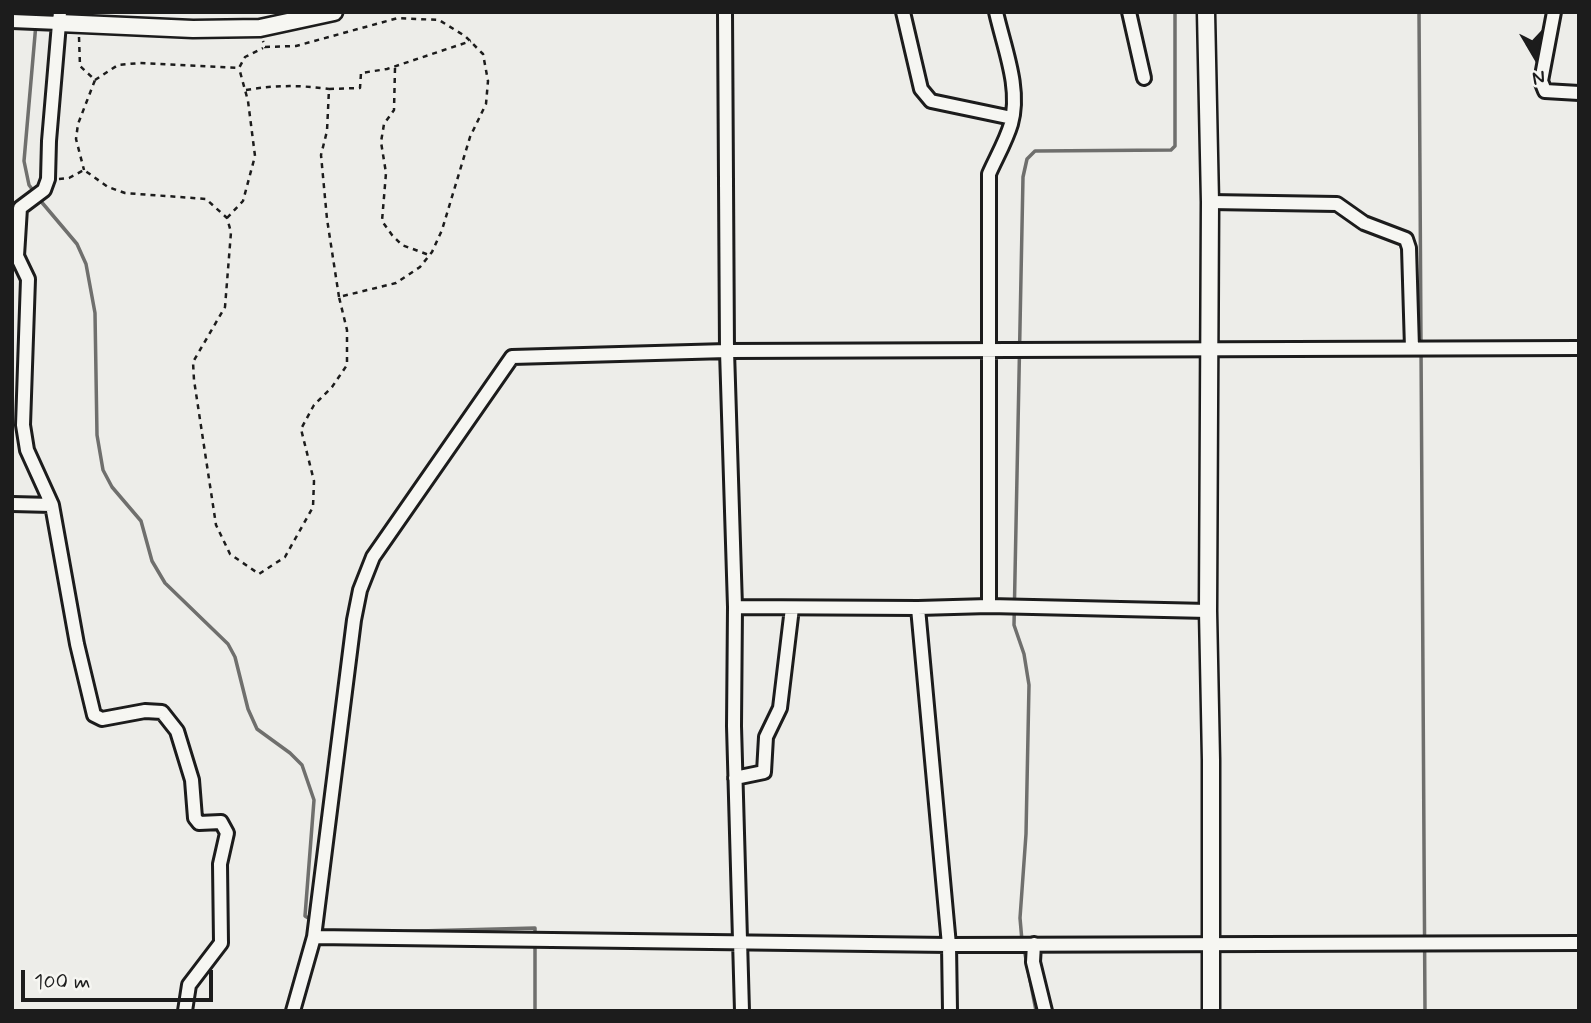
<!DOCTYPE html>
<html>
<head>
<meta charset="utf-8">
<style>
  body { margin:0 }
  #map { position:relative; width:1591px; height:1023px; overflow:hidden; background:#edede9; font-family:Mynerve,sans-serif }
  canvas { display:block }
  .frame { position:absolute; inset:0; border:14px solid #1c1c1c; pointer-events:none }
  .north { position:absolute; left:1500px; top:21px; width:70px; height:70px; -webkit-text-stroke:5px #f6f6f2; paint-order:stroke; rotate:170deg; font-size:19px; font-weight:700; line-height:28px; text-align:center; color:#1c1c1c }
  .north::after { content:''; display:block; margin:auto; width:24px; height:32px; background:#1c1c1c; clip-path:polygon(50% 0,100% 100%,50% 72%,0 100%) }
  .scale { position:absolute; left:21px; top:970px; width:192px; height:32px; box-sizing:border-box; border:4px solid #1c1c1c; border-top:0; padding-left:9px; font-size:21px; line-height:24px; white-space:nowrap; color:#1c1c1c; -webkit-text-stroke:5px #f6f6f2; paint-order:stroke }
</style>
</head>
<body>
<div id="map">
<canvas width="1591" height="1023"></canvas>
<div class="frame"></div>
<div class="north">N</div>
<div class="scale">100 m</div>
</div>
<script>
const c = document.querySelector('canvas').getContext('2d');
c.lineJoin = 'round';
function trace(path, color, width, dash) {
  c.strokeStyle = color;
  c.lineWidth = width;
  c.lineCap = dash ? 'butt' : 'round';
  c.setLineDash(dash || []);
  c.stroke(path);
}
trace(new Path2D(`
  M1419,12L1425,1011
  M35,193L29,185L24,161L37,12
  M39,199L77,244L86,264L95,313L97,435L103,470L112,487L141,521L152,561L165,583L228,644L235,657L248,709L257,729L290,753L302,765L314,800L305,916L313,921
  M380,932L535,928V1011
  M1022,941L1020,918L1026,834L1029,685L1024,654L1014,625L1023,177L1027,159L1035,151L1171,150L1175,146V12
  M1024,949L1036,1011`), '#6f6f6d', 3.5);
const street = new Path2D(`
  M725,12L727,351L735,607L734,726L742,1011
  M903,12L921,89L931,101L1012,118
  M1129,12L1144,78
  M1554,12L1541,81L1545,91L1579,93
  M12,21L59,23
  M1210,202L1337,204L1364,223L1406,239L1409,248L1412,348
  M12,504L52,505L77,644L94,715L102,719L145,711L162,712L177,731L192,780L195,818L199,823L221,822L227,833L220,864L221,943L189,985L185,1011
  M52,505L27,450L23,425L28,279L17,256L20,208L44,190L48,179L49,141L60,12
  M989,606V174C996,158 1006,141 1011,124C1021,88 1004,48 996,12
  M735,607L918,608L989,606L1208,611
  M918,608L949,945L950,1011
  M735,778L764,772L766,737L780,708L792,608
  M314,937L949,945L1579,943
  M1034,944L1033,962L1045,1011
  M293,1011L314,937L354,620L360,590L373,557L512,357L727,351L1579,348`);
const secondary = new Path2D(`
  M1206,12L1210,202L1208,611L1211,760V1011
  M59,23L193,29L260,28L334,12`);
trace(street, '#1c1c1c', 18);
trace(secondary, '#1c1c1c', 21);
trace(new Path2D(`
  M79,37L80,66L95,80L78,124L76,139L84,170
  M395,68L394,110L384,124L381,142L386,173L382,221L392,235L402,245L429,255
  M95,80L118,65L140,63L239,68L245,57L263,48
  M246,90C275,85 300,85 329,89
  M59,179L69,178L84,170L108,187L125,193L206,199L227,218L231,232L225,307L193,362L194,380L216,525L230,554L259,574L285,557L313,507L314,481L301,429L314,405L332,387L347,365V330L339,297L396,283L420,267L432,252L442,230L470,137L486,104L488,81L483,54L465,36L439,20L398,18L296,46L265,47L263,41
  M227,218L243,201L255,156L248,101L239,68
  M339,297L327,219L321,155L327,131L329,89L360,88L361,73L387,69L471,41`), '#1c1c1c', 2.5, [5, 5]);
trace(street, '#f6f6f2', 12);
trace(secondary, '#f6f6f2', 16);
</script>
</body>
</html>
